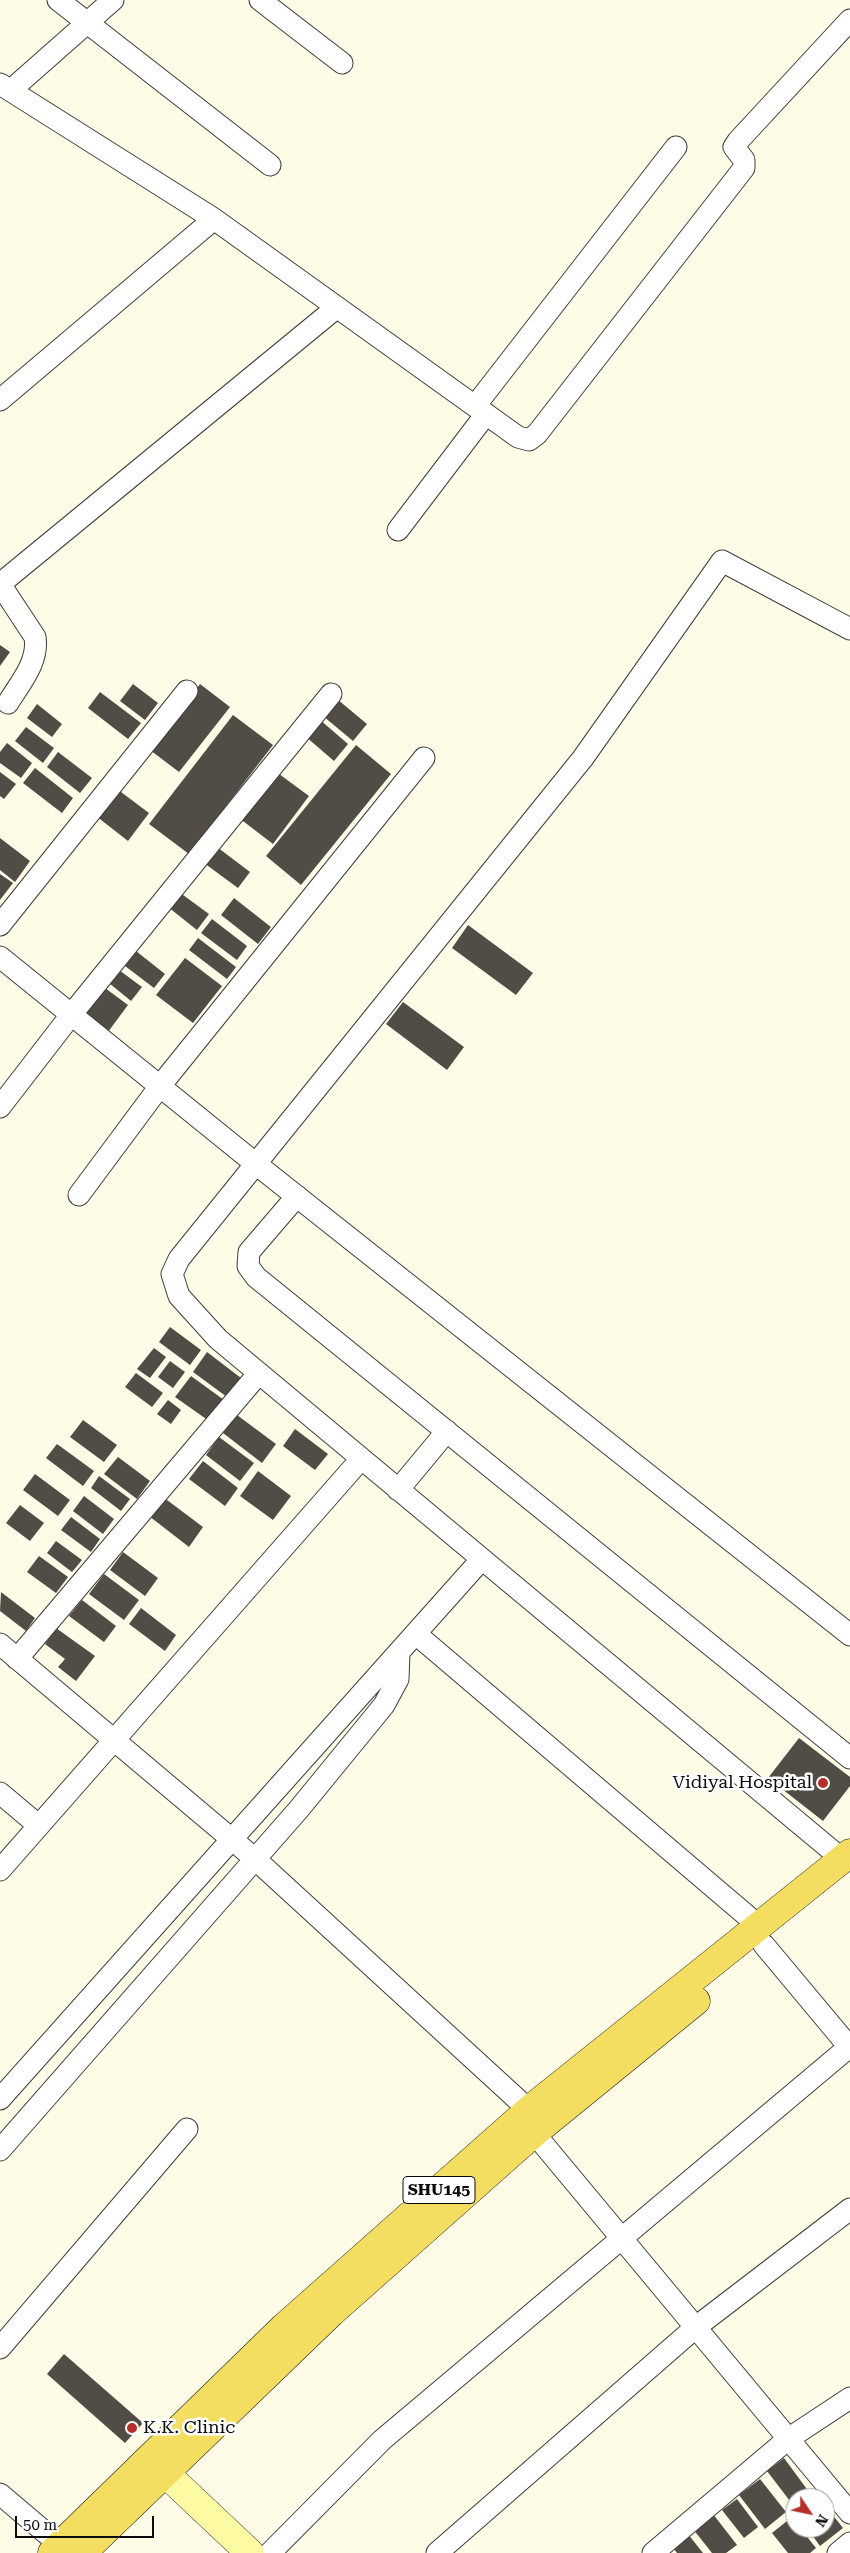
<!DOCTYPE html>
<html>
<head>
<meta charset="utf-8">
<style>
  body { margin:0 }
  #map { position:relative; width:850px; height:2553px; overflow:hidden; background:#fefce7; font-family:"Roboto Serif",serif }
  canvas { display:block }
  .north { position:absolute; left:785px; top:2488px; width:50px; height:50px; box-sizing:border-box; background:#fff; border:1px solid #9d9d9d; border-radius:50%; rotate:124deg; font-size:14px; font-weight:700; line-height:20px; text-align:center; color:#0a0a0a }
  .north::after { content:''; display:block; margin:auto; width:18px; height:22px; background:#b32f28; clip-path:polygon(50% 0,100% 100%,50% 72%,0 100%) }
  .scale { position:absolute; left:15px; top:2516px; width:139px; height:22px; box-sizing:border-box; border:2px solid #0a0a0a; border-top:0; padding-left:6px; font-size:15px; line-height:18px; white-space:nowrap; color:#0a0a0a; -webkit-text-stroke:4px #fff; paint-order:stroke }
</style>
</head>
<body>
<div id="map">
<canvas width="850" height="2553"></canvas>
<div class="north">N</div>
<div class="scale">50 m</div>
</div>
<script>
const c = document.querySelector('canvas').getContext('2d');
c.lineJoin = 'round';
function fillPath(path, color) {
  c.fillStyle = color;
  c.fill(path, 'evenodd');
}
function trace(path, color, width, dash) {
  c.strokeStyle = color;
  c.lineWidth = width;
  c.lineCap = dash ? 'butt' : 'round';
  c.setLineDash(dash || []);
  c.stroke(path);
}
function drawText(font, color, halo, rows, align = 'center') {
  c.font = font + ' "Roboto Serif",serif';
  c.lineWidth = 5;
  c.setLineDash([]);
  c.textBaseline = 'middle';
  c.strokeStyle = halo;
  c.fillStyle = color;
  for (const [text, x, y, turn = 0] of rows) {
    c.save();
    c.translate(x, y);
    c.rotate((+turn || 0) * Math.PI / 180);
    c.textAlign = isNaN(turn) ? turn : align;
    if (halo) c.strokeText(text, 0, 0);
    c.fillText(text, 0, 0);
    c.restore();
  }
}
fillPath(new Path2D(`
  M0,645L10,652L0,666Z
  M133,684L158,703L145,720L120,701Z
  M200,684L230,707L179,772L150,750Z
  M100,692L141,723L128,739L88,708Z
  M337,699L367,724L353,741L323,716Z
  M37,704L62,724L52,737L27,718Z
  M233,715L273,745L189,854L149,824Z
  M319,719L348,744L334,761L305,736Z
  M26,727L54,748L43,763L15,741Z
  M7,743L32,763L21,778L0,763V752Z
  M356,745L391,774L301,885L266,856Z
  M58,752L92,778L80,793L47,767Z
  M35,768L73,798L62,813L23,783Z
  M275,771L309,796L273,844L239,818Z
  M0,772L16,784L4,799L0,796Z
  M117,789L149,813L128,841L96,816Z
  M0,838L30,861L15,882L0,870Z
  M217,847L250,872L238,888L204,863Z
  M0,874L13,883L0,900Z
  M179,892L209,914L197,930L168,907Z
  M234,898L271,927L258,944L221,915Z
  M212,919L247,946L237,960L201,933Z
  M468,925L533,973L516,995L452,948Z
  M198,938L236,967L227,979L189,950Z
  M136,951L165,974L154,988L125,966Z
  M185,958L222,986L193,1023L156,995Z
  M119,970L142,987L131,1001L109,983Z
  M105,988L128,1005L108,1032L85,1014Z
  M403,1002L464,1047L447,1070L386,1024Z
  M170,1327L201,1350L190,1365L159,1342Z
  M154,1348L166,1357L150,1378L137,1369Z
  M207,1352L241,1378L227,1397L193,1372Z
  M170,1361L185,1372L173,1388L158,1377Z
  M136,1373L163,1393L152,1407L125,1387Z
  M191,1376L224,1400L209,1421L175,1397Z
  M168,1400L181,1410L171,1424L157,1414Z
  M237,1415L276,1444L262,1463L223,1433Z
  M83,1420L117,1445L104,1462L70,1437Z
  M295,1429L328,1454L315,1470L283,1446Z
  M219,1437L254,1463L240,1481L206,1455Z
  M57,1444L94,1471L83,1486L46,1458Z
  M118,1457L150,1481L137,1499L104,1474Z
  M203,1461L238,1488L225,1506L189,1479Z
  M258,1471L291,1496L273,1520L240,1496Z
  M35,1474L70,1500L58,1516L23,1490Z
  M99,1476L130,1499L121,1511L91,1488Z
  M84,1496L114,1519L103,1534L73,1511Z
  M163,1497L203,1527L189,1547L149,1516Z
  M20,1505L44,1523L30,1541L6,1523Z
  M71,1517L100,1539L91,1552L61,1530Z
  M56,1541L82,1560L72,1572L47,1553Z
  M123,1552L158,1578L145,1596L110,1570Z
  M39,1556L68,1577L56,1593L27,1572Z
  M104,1574L139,1600L124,1620L89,1594Z
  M1,1592L35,1618L26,1631L0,1611Z
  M82,1600L116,1626L104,1642L69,1616Z
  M141,1608L176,1635L165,1651L129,1624Z
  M56,1628L95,1656L76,1681L58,1667L65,1659L45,1644Z
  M799,1738L850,1777V1786L823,1821L768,1778Z
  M64,2354L143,2423L125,2443L47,2374Z
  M784,2458L809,2492L801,2498H795L793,2505L767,2471Z
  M760,2479L786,2512L765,2529L739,2495Z
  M737,2499L758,2527L744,2538L722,2510Z
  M825,2505L843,2528L820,2546L807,2528H825Z
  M713,2514L737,2545L726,2553H712L693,2529Z
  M792,2517L795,2521V2528H800L816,2548L810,2553H788L772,2533Z
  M688,2534L703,2553H677L672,2546Z`), '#524c46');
const street = new Path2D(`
  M58,0L270,165
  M260,0L342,63
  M0,84L214,219L518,437L529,440L537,434L744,168V160L734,147L738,141L850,20
  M11,90L113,0
  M0,400L214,219
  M475,406L676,147
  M398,530L486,414
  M0,584L336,308
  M0,584L35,637C39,662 20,683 8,703
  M0,925L187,691
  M0,957L256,1164L850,1635
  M0,1107L71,1015L331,694
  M79,1195L160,1086L424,758
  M297,1196L249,1252L248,1266L256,1277L850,1758
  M398,1490L447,1431
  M416,1634L759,1926
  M0,1644L254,1858L529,2110
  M17,1659L259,1373
  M0,1793L38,1825
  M842,1859L218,1339L179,1296L172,1274L179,1259L583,758L722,561L850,629
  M0,1870L361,1459
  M764,1945L850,2048
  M0,2099L481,1560
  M534,2133L850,2513
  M0,2150L299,1809L384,1705L398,1679L399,1653
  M0,2348L187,2129
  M0,2494L60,2545
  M270,2553L382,2440L849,2047
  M437,2553L696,2327L850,2209
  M653,2553L788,2439L850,2398
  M838,2553L850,2543`);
const secondary = new Path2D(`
  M164,2472L250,2553`);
const primary = new Path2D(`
  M52,2553L284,2327L529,2110L850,1853
  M82,2553L331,2313L534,2133L696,2001`);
trace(street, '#3d3d3d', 23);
trace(secondary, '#2c2c2c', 29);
trace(primary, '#1b1b1b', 29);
trace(street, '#fff', 21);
trace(secondary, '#fcfba4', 28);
trace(primary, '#f4de61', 28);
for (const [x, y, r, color] of [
  [823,1783,6,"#b32f28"],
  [132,2428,6,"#b32f28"]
]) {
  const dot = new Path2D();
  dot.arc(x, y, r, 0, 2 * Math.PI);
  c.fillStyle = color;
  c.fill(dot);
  trace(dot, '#fff', 2);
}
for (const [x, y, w] of [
  [439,2190,72]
]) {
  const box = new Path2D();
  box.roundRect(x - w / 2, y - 13.5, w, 27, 4);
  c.fillStyle = '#fff';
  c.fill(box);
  trace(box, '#0a0a0a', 1);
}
drawText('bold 16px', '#0a0a0a', null, [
  ["SHU145",439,2190]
]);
drawText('18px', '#0a0a0a', '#fff', [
  ["Vidiyal Hospital",812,1783],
  ["K.K. Clinic",143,2428,"left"]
], 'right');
</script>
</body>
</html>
